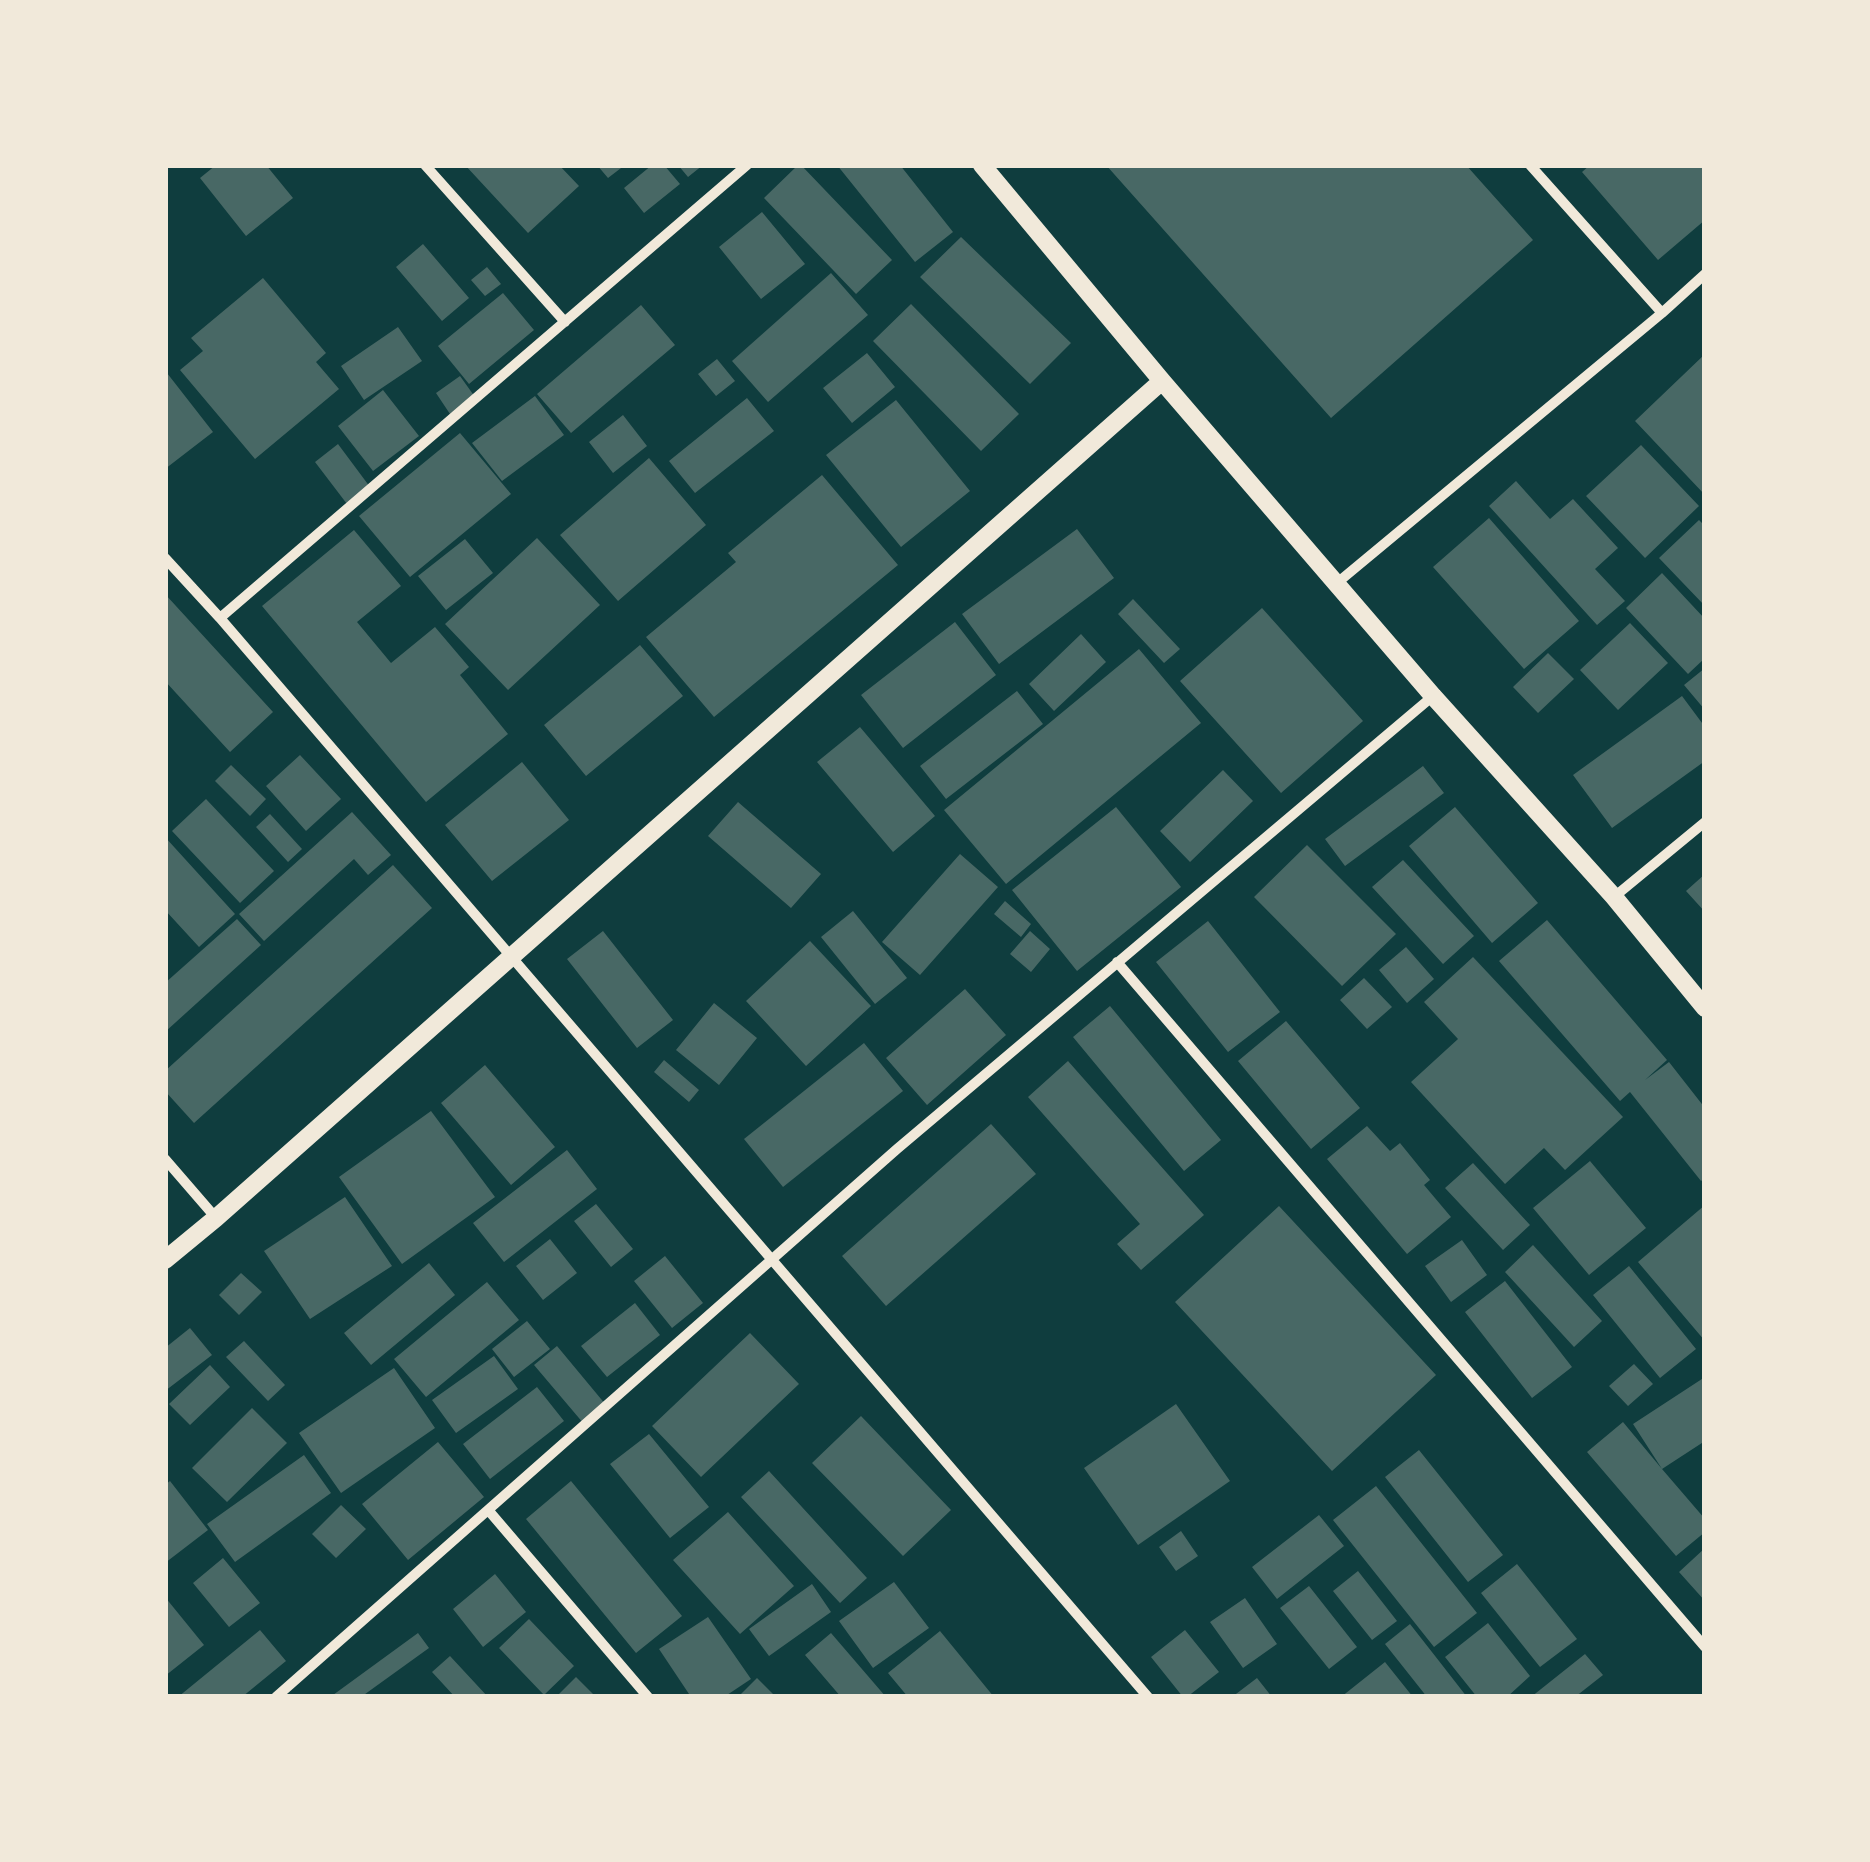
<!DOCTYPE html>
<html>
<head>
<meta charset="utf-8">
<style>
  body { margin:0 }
  #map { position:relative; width:1870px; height:1862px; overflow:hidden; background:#0f3d3e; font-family:Quicksand,sans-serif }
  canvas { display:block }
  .frame { position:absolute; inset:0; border:168px solid #f1e9da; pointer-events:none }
</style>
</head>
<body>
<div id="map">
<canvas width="1870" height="1862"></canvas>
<div class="frame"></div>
</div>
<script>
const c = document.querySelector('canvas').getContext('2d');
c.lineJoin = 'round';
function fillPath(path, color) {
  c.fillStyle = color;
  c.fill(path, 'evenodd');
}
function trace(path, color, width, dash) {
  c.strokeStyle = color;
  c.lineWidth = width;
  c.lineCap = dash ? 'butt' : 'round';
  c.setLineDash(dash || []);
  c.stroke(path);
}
fillPath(new Path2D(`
  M216,165H266L293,198L246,236L200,178Z
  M465,165H559L579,186L528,233Z
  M597,165H625L608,178Z
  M652,165H664L680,184L644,213L624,188Z
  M678,165H703L688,177Z
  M798,165H801L892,260L856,294L764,198Z
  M837,165H900L953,232L915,262Z
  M1106,165H1466L1533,240L1331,418Z
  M1590,165H1705V220L1658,260L1582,172Z
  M762,212L805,264L761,299L719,247Z
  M961,237L1071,343L1030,384L920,277Z
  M423,244L469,298L442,321L396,267Z
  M487,267L501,284L485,296L471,280Z
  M831,273L868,315L768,402L732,361Z
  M263,278L326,353L316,362L339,389L255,459L180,370L203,351L191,338Z
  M503,293L534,330L469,384L438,346Z
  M911,304L1019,414L981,451L873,341Z
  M641,305L675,345L571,433L537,394Z
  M398,327L422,361L364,400L341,366Z
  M867,353L895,387L852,423L823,388Z
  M1705,354V495L1635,421Z
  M717,359L735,381L716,396L698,374Z
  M167,373L213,432L165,469V375Z
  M460,376L475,397L450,414L436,393Z
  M383,390L419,436L373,471L338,426Z
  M535,396L564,435L502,481L472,443Z
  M747,398L774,431L695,493L669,461Z
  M896,400L970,491L901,547L826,455Z
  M623,415L647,446L613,473L589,442Z
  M460,433L511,494L410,577L359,516Z
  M338,444L370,487L347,504L315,462Z
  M1641,445L1699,506L1645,558L1586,496Z
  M649,458L706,525L618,601L560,535Z
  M822,475L898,565L714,717L646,637L736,562L728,553Z
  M1516,481L1550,519L1573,499L1618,548L1595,569L1625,601L1597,625L1489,506Z
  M1489,518L1579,621L1524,669L1433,567Z
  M1699,520L1705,526V606L1659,558Z
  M1077,529L1114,578L999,664L962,614Z
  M354,530L401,586L357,622L391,663L435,627L469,667L460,675L508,734L426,802L262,606Z
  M537,538L600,605L508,690L445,624Z
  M465,539L493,573L446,610L418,576Z
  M1662,573L1705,619V658L1688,674L1626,608Z
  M165,594L273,712L230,752L165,681Z
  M1133,599L1180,649L1164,663L1118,614Z
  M1262,608L1363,721L1281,793L1180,681Z
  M955,622L996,675L903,748L861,695Z
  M1630,623L1668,663L1618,710L1580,670Z
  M1081,634L1106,662L1054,711L1029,684Z
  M640,645L683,696L586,776L544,725Z
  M1139,649L1201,723L1006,884L944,810Z
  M1548,653L1574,679L1538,713L1513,687Z
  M1705,668V710L1684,685Z
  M1017,691L1043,724L946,799L920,766Z
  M1682,696L1705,727V761L1612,828L1573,775Z
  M860,727L935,816L893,852L817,762Z
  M300,755L341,799L306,831L266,786Z
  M522,762L569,820L492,881L445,825Z
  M231,765L266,799L250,816L215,781Z
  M1423,766L1444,793L1345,866L1325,839Z
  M1223,770L1253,801L1190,862L1160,831Z
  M206,799L274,871L240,903L172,831Z
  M738,802L821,874L791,908L708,836Z
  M1116,807L1181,887L1077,971L1012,890Z
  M1455,807L1538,903L1492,943L1409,846Z
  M352,812L391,855L368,875L354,859L264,941L239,914Z
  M270,814L302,849L288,862L256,827Z
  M165,837L235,914L199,947L165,910Z
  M1307,845L1396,934L1342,986L1254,897Z
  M960,854L998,887L920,975L882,942Z
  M1403,860L1474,936L1443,964L1372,887Z
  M393,865L432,908L194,1123L165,1091V1071Z
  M1705,874V912L1686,891Z
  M1005,901L1031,924L1021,937L994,914Z
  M853,911L907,978L875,1004L821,937Z
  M237,919L261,945L165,1032V983Z
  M1547,920L1667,1060L1645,1080L1669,1062L1705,1108V1178L1701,1181L1630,1092L1620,1101L1499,961Z
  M1208,921L1280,1012L1228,1052L1156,962Z
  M603,931L673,1020L637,1048L567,959Z
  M1030,931L1050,949L1031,972L1010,954Z
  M810,941L871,1006L806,1066L746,1001Z
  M1406,947L1434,979L1407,1003L1379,970Z
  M1473,957L1623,1117L1565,1170L1544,1148L1505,1184L1411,1082L1458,1039L1424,1002Z
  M1364,978L1392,1007L1367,1029L1340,1000Z
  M965,989L1006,1035L927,1105L886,1058Z
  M714,1003L757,1038L719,1085L676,1050Z
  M1110,1006L1221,1140L1184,1171L1073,1037Z
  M1286,1021L1360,1108L1311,1149L1238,1061Z
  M864,1043L903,1091L783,1187L744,1139Z
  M664,1060L699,1090L689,1102L654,1072Z
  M1068,1061L1204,1215L1141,1270L1117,1244L1140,1224L1028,1097Z
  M485,1065L555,1147L511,1185L441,1103Z
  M431,1111L495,1197L402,1264L339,1177Z
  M991,1124L1036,1174L886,1306L842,1256Z
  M1367,1126L1390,1151L1400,1143L1430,1180L1424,1185L1451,1217L1407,1254L1327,1159Z
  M567,1150L597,1189L504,1262L473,1223Z
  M1590,1161L1646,1228L1589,1275L1533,1208Z
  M1473,1163L1530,1225L1503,1250L1445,1188Z
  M345,1197L392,1266L310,1319L264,1251Z
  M596,1204L633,1249L611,1267L574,1221Z
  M1705,1205V1341L1638,1262Z
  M1279,1206L1436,1375L1332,1471L1175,1302Z
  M550,1239L577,1273L543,1300L516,1266Z
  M1462,1240L1487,1275L1451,1302L1425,1266Z
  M1533,1245L1602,1321L1574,1347L1505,1272Z
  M665,1256L703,1303L672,1328L634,1281Z
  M429,1263L455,1295L371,1365L344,1333Z
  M1629,1266L1696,1349L1660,1378L1593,1295Z
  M241,1273L262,1292L239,1315L219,1295Z
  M1505,1281L1572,1367L1532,1398L1465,1312Z
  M487,1282L519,1320L426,1397L394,1359Z
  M635,1303L660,1335L607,1377L581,1346Z
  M527,1321L550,1349L514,1377L492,1349Z
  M190,1328L212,1355L165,1391V1348Z
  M750,1333L799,1384L701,1477L652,1426Z
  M244,1341L285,1385L268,1401L226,1357Z
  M557,1346L606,1405L584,1424L534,1365Z
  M494,1356L518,1389L456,1433L432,1400Z
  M1634,1364L1653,1384L1628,1406L1609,1386Z
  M210,1365L230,1387L190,1425L169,1404Z
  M394,1368L435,1428L341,1493L299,1433Z
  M1705,1377V1441L1662,1469L1705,1519V1532L1676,1556L1587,1452L1623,1422L1662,1469L1633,1424Z
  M537,1387L564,1421L490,1479L463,1444Z
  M1176,1404L1230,1481L1138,1545L1084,1468Z
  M252,1408L287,1443L227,1502L192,1468Z
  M861,1416L951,1510L903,1556L812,1463Z
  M649,1434L709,1507L670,1538L610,1464Z
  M438,1442L484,1497L408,1560L362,1504Z
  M1419,1450L1503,1555L1468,1582L1385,1477Z
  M304,1455L331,1493L235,1562L207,1524Z
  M769,1471L867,1578L840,1603L741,1497Z
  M170,1481L208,1530L165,1563V1485Z
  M571,1481L682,1616L636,1653L526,1519Z
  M1376,1486L1477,1613L1434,1647L1333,1520Z
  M341,1505L366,1529L336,1558L312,1534Z
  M728,1512L794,1586L740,1634L673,1560Z
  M1319,1515L1344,1546L1277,1599L1252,1567Z
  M1181,1531L1198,1556L1176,1571L1159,1547Z
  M1705,1548V1601L1679,1572Z
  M223,1558L260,1603L229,1627L193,1583Z
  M1517,1564L1577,1639L1540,1667L1481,1593Z
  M1358,1571L1397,1621L1372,1640L1333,1591Z
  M495,1574L526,1612L483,1647L453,1609Z
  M894,1582L929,1628L873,1668L839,1621Z
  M812,1584L831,1612L769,1656L749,1629Z
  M1309,1586L1357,1647L1329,1669L1280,1608Z
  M165,1597L204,1645L165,1676Z
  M1245,1598L1277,1644L1243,1668L1210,1622Z
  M708,1617L751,1679L724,1697H691L659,1649Z
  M529,1619L574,1666L544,1695L499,1648Z
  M1488,1623L1530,1676L1507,1697H1477L1445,1657Z
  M1410,1624L1439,1661L1467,1697H1427L1385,1644Z
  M260,1630L286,1661L242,1697H178Z
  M1185,1630L1219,1672L1187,1697H1183L1151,1657Z
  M940,1631L994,1697H908L888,1673Z
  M418,1633L429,1648L361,1697H335L333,1695Z
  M831,1633L886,1697H841L805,1655Z
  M1585,1654L1603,1675L1575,1697H1531Z
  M450,1656L488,1697H455L432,1672Z
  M1385,1662L1413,1697H1341Z
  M576,1677L596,1697H556Z
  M757,1678L776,1697H738Z
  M1257,1678L1272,1697H1232Z`), '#486865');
trace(new Path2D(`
  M425,165L565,322
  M1530,165L1662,313
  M165,558L220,618L1148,1697
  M1337,583L1662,313L1705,274
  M220,618L747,165
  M1614,897L1705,822
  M1117,962L1705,1647
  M165,1159L216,1218
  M489,1511L648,1697
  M276,1697L897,1149L1433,696`), '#f1e9da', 10);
trace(new Path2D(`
  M982,165L1162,381L1433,696L1614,897L1705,1008
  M165,1260L216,1218L1162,381`), '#f1e9da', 18);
</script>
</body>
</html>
